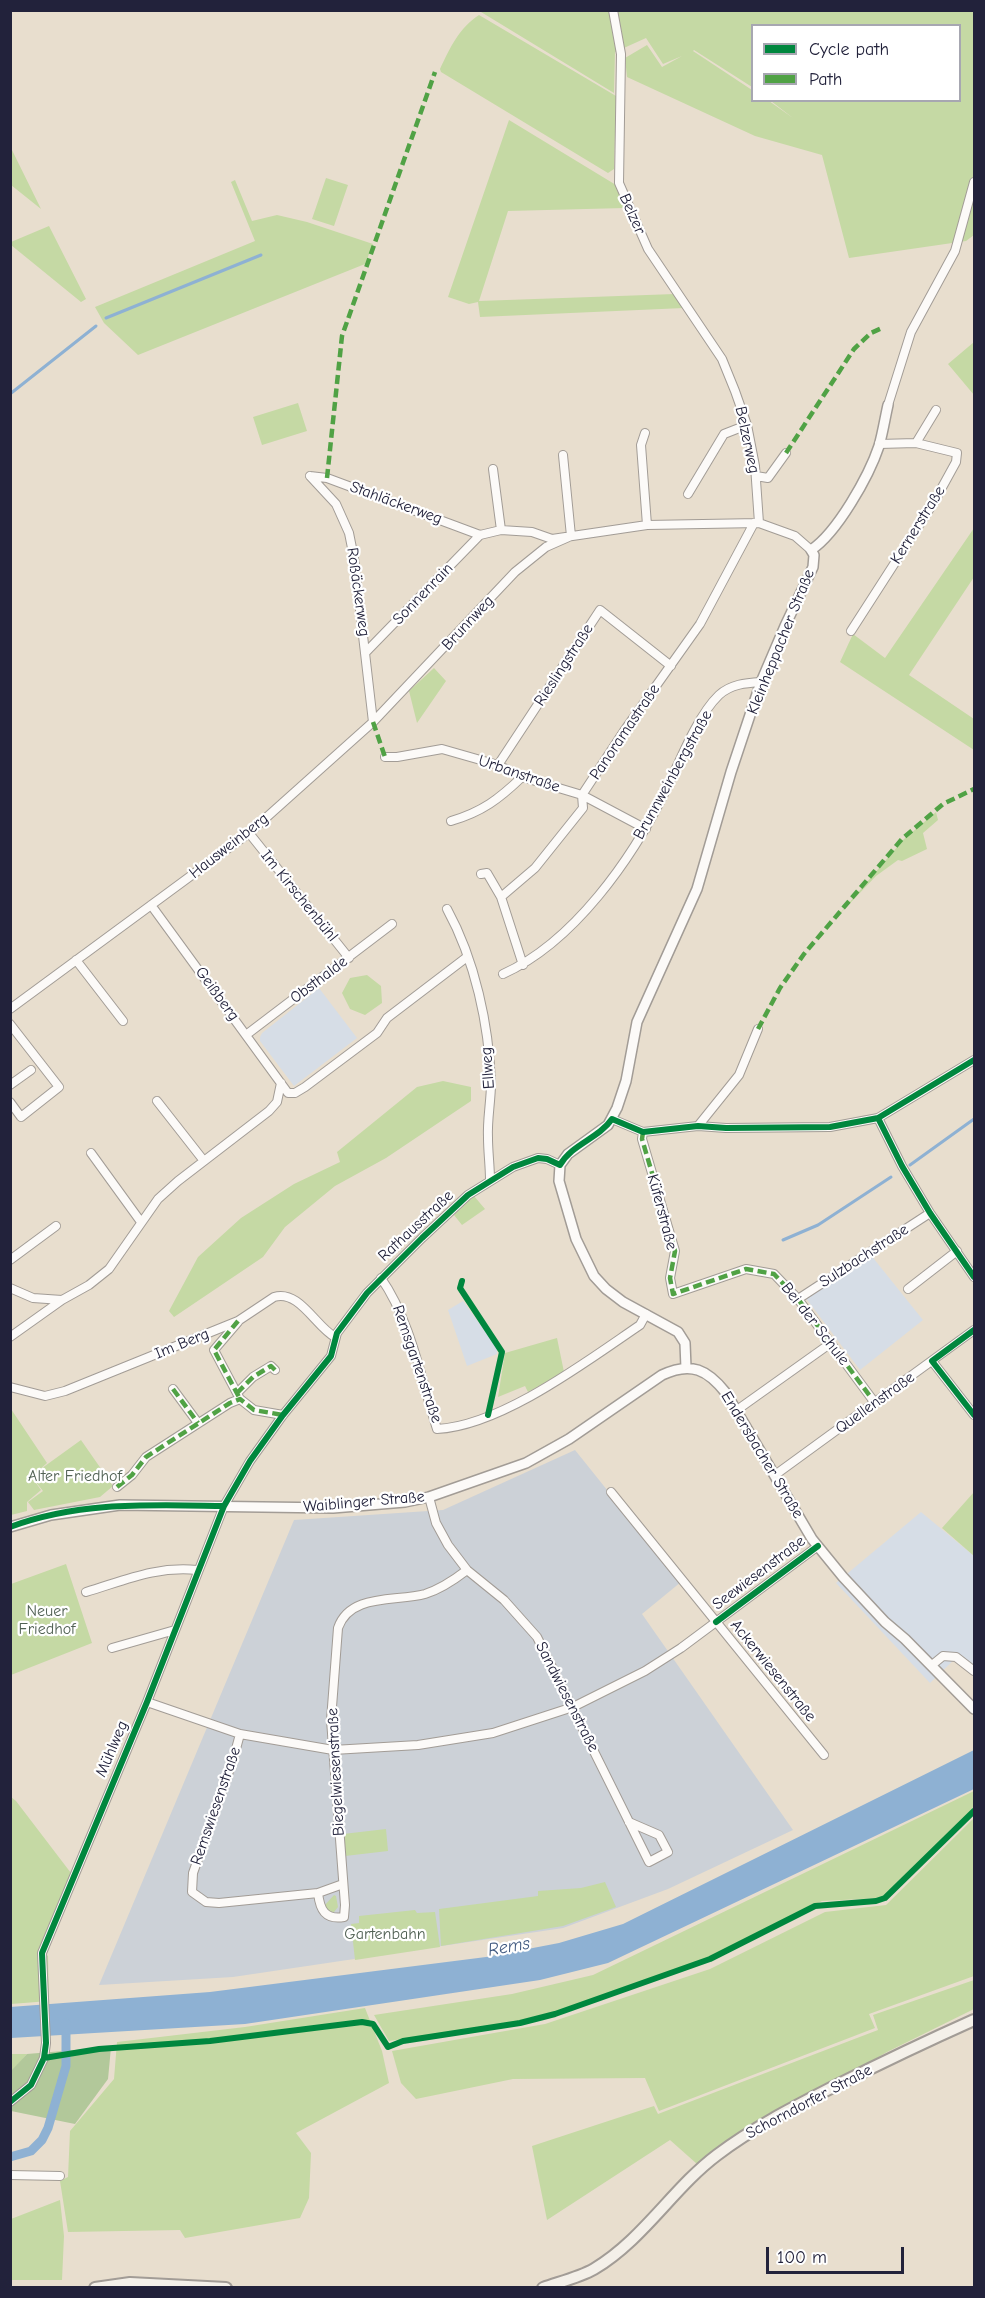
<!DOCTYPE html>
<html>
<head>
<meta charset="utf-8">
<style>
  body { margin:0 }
  #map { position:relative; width:985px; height:2298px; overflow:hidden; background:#e8dece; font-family:"Comic Neue",sans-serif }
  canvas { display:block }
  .frame { position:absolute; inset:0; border:12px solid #22223b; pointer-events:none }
  .legend { position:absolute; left:751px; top:24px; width:210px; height:78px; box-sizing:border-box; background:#fff; border:2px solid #a7a7b1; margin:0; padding:8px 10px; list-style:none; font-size:18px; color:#22223b }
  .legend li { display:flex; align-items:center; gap:12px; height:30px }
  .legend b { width:30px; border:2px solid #a7a7b1 }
  .scale { position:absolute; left:766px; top:2247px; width:138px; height:27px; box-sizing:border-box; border:3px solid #22223b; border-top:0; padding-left:8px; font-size:18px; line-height:21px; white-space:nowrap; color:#22223b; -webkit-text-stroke:4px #fff; paint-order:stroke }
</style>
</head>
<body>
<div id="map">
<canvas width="985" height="2298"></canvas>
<div class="frame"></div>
<ul class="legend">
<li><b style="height:8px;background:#00873e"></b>Cycle path</li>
<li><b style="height:8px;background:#50a245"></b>Path</li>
</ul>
<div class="scale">100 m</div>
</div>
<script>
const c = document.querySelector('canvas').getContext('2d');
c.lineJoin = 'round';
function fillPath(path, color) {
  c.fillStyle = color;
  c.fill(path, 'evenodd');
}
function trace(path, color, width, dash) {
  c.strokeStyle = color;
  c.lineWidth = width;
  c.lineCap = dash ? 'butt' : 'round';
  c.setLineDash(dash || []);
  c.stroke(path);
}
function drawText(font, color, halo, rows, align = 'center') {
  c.font = font + ' "Comic Neue",sans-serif';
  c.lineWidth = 4.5;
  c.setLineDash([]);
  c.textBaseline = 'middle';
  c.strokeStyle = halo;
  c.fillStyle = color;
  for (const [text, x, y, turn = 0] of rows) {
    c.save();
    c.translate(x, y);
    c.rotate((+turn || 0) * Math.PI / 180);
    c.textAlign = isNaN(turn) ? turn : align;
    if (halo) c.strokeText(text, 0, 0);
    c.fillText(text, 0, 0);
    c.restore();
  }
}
fillPath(new Path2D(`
  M319,988L357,1038L294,1086L260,1041V1037L262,1033Z
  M870,1254L923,1320L860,1370L805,1297Z
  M463,1301L497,1348V1354L467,1366L448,1310Z
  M921,1512L974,1556V1666L959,1655L930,1683L836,1583Z`), '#d6dde6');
fillPath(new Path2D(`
  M575,1450L681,1582L642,1614L793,1830L668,1889L563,1928L233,1977L99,1985L294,1520L443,1510Z`), '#ccd1d7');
fillPath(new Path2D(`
  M484,10L974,11V235L966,241L849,258L822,155L755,136L627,77L625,58L647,45L662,67L682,56L663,64L646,38L615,52L614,93L481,12ZM752,26H960V100L771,101L793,118L769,101L752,100V90L693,51L694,50L752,87Z
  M479,15L616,96L614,169L608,173L441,72L440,69C450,48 459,28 479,15Z
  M509,120L616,185L625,208L508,211L479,301L675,294L684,308L480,317L478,302L469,304L448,297Z
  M10,148H11L41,209L11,185Z
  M326,178L348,185L334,226L312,219Z
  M235,180L252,221L277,215L307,222L373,244L365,264L138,355L104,323L95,307L255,241L231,182Z
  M49,226L86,299L81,302L11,245V242Z
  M974,342V395L948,364Z
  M298,403L307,431L262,445L253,417Z
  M974,528V577L909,675L974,719V750L840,662L853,634L885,658Z
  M434,668L446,681L417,723L409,691Z
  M936,812L938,820L923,833L927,849L902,861L898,860L876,876L836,918L904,839Z
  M367,975L381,986L382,1003L365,1015L350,1009L342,993L350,978Z
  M443,1081L471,1087V1101L386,1158L335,1186L285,1227L263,1257L174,1317L169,1311L198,1257L241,1218L294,1184L340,1162L337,1152L417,1087Z
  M474,1196L485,1209L462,1225L454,1215Z
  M557,1338L564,1372L528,1392L525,1386L498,1397L505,1353Z
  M11,1409L47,1463L38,1471L81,1440L113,1486L100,1497L34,1510L28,1502L43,1491L31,1476L41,1490L27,1502V1511L11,1515Z
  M974,1492V1556L942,1528Z
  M66,1564L92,1643L11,1675V1584Z
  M974,1791V1808L882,1898L822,1901L701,1961L568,2008L510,2023L389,2041L374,2015L512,1994L593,1975Z
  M11,1797L16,1801L74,1877L45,1954L48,1956L49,2001L11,2004Z
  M974,1818V1976L869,2014L875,2028L659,2111L645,2078L513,2079L416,2099L401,2083L392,2051L545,2024L710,1969L825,1912L886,1905Z
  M386,1829L388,1851L345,1856L343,1834Z
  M605,1882L616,1907L563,1926L441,1946L439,1909L538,1896V1891L581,1888Z
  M334,1895L336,1896L338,1907L334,1912L330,1913L325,1909V1905Z
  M415,1910L417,1913L435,1912L440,1947L355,1960L351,1924L359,1923V1916Z
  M974,1980V2009L887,2052L697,2164L670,2140L547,2220L532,2146L654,2106L658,2114L878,2030L873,2015Z
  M365,2008L382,2051L389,2083L296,2133L311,2153L309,2198L300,2218L185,2238L180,2230L68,2232L60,2181L68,2177L70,2131L114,2079L117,2042L245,2027Z
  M11,2054H27L11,2072Z
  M60,2200L64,2236L62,2280H11V2219Z`), '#c5d9a4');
fillPath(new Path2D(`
  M111,2047L108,2079L75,2124L11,2111L10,2072L27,2054Z`), '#b2c89a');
fillPath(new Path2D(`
  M974,1750V1789L608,1963L540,1980L245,2024L11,2038L10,2007L210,1992L486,1957L559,1943L623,1924Z`), '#8eb1d3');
trace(new Path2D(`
  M106,318L261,255
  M10,394L96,326
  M910,1165L974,1119
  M783,1240L818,1225L891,1177`), '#8eb1d3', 3);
trace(new Path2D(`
  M10,2157L31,2151L42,2140L48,2128L66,2066V2023`), '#8eb1d3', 9);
const minor = new Path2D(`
  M613,10L621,54L619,183L648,249L722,359L735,391L747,425L755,466L759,523
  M888,405L911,332L955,251L974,182
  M645,433L641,445L647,525
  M916,443L936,410
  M563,455L571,536
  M493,469L501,530
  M310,476L336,504L349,533L354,558L373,722
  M310,476L327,478L480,535
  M756,476L768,478L786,453
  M688,494L724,434L747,425
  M480,535L501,530L532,532L552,539L647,525L759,523L795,536L811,550
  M851,631L934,502L956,462L957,453L916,443L879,444
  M366,652L480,535
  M385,757H397L442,749L498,765L522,777L582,795L646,829
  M498,765L600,610L671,666
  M451,821C482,812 499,799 522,777
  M249,833L349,958
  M481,874L487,873L501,897L535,868L583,808L582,795L624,731L700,624L754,523
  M501,897L523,965
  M151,905L288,1093H295L305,1087L377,1033L387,1018L467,957
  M447,909C475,960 489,1025 491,1083C491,1101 487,1120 488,1138C488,1152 490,1166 490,1180
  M76,960L123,1021
  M503,974C574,942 632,859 666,790C679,763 697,716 719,695C731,684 746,683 761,682
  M10,1009L249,833L373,722L515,572L546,547L571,536
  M10,1024L59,1087L21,1117L10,1102
  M246,1035L392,924
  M10,1085L31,1070
  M157,1101L204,1161
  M878,1118L902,1166L930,1213L974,1277
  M612,1119L643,1132L698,1126L726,1128L830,1127L878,1118L974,1060
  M698,1126L739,1075L758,1029
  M643,1132L642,1139L675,1251L670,1278L673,1294L746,1269L774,1274L798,1299L875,1403
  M91,1153L141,1222
  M10,1260L56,1226
  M381,1278C411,1321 421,1379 437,1429C501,1426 587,1361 640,1325L646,1314
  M10,1288L33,1298L62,1300L89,1285L109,1269L158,1199L178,1181L269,1111L277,1102L281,1083
  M908,1289L957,1251
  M798,1299L930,1213
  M238,1322L214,1350L240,1399
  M10,1337L62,1300
  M932,1361L974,1415
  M10,1387L45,1396L65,1391L238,1321L274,1297C299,1289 316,1327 335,1337
  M173,1389L198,1423
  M237,1393L253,1377L271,1366L275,1370
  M737,1410L831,1343
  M775,1475L974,1330
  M117,1487L132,1475L146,1457L230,1403L240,1399L254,1410L283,1415
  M611,1492L824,1755
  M429,1497L436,1523L448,1545L467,1570L504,1600L537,1637L649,1862L668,1852L659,1835L629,1822
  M86,1592C126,1580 156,1566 197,1570
  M112,1648L175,1630
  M932,1665L943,1656L956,1657L974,1671
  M147,1702L240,1734L333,1750L418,1745L493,1733L573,1707L645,1671L681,1648L818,1546
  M240,1734L233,1760L193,1873L192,1892L206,1902L219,1903L318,1893
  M343,1884L318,1893C320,1910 325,1920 344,1917L345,1905L331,1720L338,1628C350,1593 396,1602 425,1594C441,1589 454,1580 467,1570
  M10,2102L31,2085L44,2058L46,2043L42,1953L147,1702L224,1506L250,1461L283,1415L331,1356L337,1333L367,1293L422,1238L468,1195L513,1167L538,1158L547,1159L560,1165
  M10,2175L60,2176`);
const tertiary = new Path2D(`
  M686,1368L685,1343L678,1332L623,1302L606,1289L594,1276L576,1239L559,1181L560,1165L568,1154L608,1125L617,1108L626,1081L637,1022L697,889L731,772L761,682L785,626L813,567L814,555L811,550C837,533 869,476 879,446C883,432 885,418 888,405
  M10,1527L51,1515L120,1505L333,1508L405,1502L429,1497L526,1463L569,1439L662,1375C691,1361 708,1370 726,1393L812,1539L843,1577L885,1622L905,1639L974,1709`);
const secondary = new Path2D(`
  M95,2288L130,2283L226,2288
  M543,2288C560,2282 580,2277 594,2269C643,2240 673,2188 717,2155C754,2127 794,2107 835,2086C881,2063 927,2041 974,2020`);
trace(minor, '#a29c96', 10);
trace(tertiary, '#a29c96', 12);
trace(secondary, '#a29c96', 14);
trace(minor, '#fcfaf8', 8);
trace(tertiary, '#fcfaf8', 9);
trace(secondary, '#f4f0e9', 10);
trace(new Path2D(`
  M786,453L854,349L871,333L882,328
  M327,478L342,336L435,72
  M373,722L385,757
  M758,1029L780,988L804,954L902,839L943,804L974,789
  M643,1132L642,1139L675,1251L670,1278L673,1294L746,1269L774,1274L798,1299L875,1403
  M238,1321L214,1350L240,1399
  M173,1389L198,1423
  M237,1393L253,1377L271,1366L275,1370
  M117,1487L132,1475L146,1457L230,1403L240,1399L254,1410L283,1415`), '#50a245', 4.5, [9, 4.5]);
trace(new Path2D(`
  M878,1118L902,1166L930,1213L974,1277
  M462,1281L460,1288L502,1352L488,1415
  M974,1330L932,1361L974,1415
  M10,1527C80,1501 151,1505 224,1506
  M716,1622L818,1546
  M44,2058L99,2049L210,2041L362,2022L373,2024L388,2047L403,2041L520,2023L555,2014L710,1959L815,1906L876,1901L885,1898L974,1811
  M10,2102L31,2085L44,2058L46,2043L42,1953L147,1702L224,1506L250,1461L283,1415L331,1356L337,1333L367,1293L422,1238L468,1195L513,1167L538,1158L547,1159L560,1165C572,1144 598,1139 612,1119L643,1132L698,1126L726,1128L830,1127L878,1118L974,1060`), '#00873e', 6);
drawText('16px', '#22223b', '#fff', [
  ["Belzer",632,214,66],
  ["Belzerweg",747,440,78],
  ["Stahläckerweg",396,503,20],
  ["Kernerstraße",918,525,-58],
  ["Roßäckerweg",358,592,82],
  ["Sonnenrain",423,594,-46],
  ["Brunnweg",468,623,-47],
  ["Kleinheppacher Straße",781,642,-68],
  ["Rieslingstraße",564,665,-57],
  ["Panoramastraße",625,732,-56],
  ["Urbanstraße",519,774,19],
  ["Brunnweinbergstraße",673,775,-61],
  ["Hausweinberg",229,846,-38],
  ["Im Kirschenbühl",299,896,51],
  ["Obsthalde",319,980,-37],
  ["Geißberg",217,994,54],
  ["Ellweg",488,1068,-94],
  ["Küferstraße",662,1212,75],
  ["Rathausstraße",416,1226,-43],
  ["Sulzbachstraße",864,1256,-33],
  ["Bei der Schule",815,1324,52],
  ["Im Berg",182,1344,-22],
  ["Remsgartenstraße",417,1364,71],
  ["Quellenstraße",875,1403,-36],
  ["Endersbacher Straße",762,1455,59],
  ["Waiblinger Straße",364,1502,-5],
  ["Seewiesenstraße",759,1573,-37],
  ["Ackerwiesenstraße",773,1671,51],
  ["Sandwiesenstraße",567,1697,63],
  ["Mühlweg",112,1749,-67],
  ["Biegelwiesenstraße",336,1772,-93],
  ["Remswiesenstraße",216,1806,-71],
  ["Schorndorfer Straße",809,2102,-28]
]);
drawText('16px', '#516154', '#fff', [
  ["Alter Friedhof",75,1476],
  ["Neuer",47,1611],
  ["Friedhof",47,1629],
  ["Gartenbahn",385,1934]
]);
drawText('italic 18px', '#415a80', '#fff', [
  ["Rems",509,1947,-10]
]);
</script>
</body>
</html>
